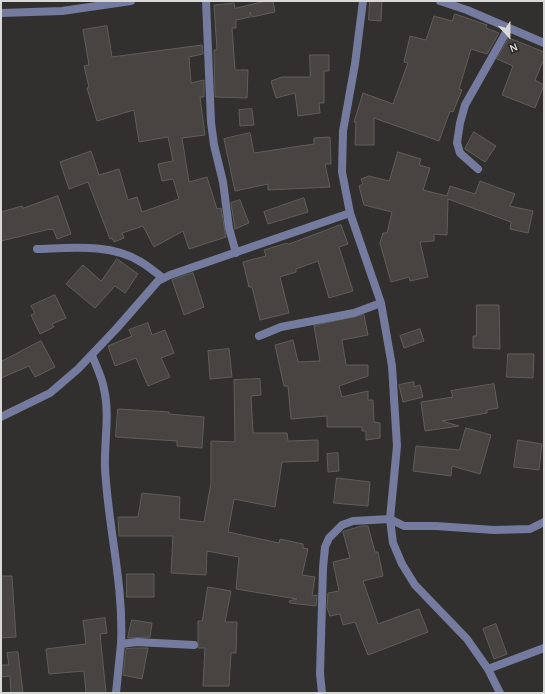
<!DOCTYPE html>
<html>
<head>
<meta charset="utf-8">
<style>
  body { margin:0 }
  #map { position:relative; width:545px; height:694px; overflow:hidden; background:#32302e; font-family:Karla,sans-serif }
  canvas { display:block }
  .frame { position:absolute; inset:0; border:2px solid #d8d8d6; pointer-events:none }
  .north { position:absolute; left:489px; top:16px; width:40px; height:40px; -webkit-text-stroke:3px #282724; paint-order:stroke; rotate:159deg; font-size:11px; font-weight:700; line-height:16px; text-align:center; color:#d8d8d6 }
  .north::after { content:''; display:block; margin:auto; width:14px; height:18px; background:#d8d8d6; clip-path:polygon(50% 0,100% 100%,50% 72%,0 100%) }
</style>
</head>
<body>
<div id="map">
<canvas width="545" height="694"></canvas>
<div class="frame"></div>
<div class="north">N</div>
</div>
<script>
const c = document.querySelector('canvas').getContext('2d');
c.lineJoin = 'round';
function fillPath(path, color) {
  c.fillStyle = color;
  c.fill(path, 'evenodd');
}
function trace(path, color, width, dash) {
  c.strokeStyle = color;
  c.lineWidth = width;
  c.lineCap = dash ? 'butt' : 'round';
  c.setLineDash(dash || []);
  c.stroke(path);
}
const building = new Path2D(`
  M266,1H273L275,12L252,17L250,12V17L236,20V28H232L235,70H248L247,98L215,97L214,50H217L214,5L234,3L235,8Z
  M370,1H382L381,21L369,20Z
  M455,14L487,25L486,28L499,33L487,54L471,49L459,89L462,90L453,112L450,111L439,141L374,118V145H355L356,122H354L363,93L393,104L408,63L404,62L410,36L426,40L434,16L452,21Z
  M107,26L112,57L202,45L203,54L189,57L191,83L204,80V97H200L205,135L182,138L189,182L207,177L217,209L221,208L226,237L189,249L183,231L154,247L143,226L122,233L124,238L114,242L112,238L110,239L88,182L69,189L60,162L91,151L99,175L119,169L128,200L137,197L142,212L179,199L173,179L162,181L158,164L173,161L168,137L139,142L134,110L97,121L87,88L89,87L84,66L89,65L83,30Z
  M509,38L544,52V59L535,80L544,85L535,108L502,95L513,66L497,59Z
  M310,55H329V71H324V103H319L320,113L298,116L295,93L276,98L271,81L282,77H310Z
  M252,109L254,125L240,126L239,110Z
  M474,132L496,146L485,162L465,149Z
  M250,133L254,153L314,144V138L330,137L331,164H325L330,187L268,190V184L235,191L224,139Z
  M398,152L421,159L419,165L430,168L423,190L447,196L450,186L475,194L480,181L515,194L510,206L533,211L528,233L510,229L511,222L448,199L447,235L434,234V241L420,242L428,277L410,281L409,277L391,282L380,243L383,233H387L392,212L364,205L359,186L363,184L361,179L369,176L389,181Z
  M58,196L71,234L57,239L53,229L50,230V229L1,241V212L22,206L23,208Z
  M304,198L308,212L268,224L264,212Z
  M240,200L249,223L235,229L231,203Z
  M341,225L348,244L339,247L353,291L329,298L318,261L296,269V272L280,277L289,313L260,320L252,287H249L243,262L266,256L264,250L287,243L288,244Z
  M117,259L138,274L125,293L115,286L95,308L66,284L83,265L101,281Z
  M193,273L204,307L184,315L172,280Z
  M55,295L66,318L52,324L54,327L40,334L31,315L35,313L31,306Z
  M477,305H499L500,349L473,348V336H476Z
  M364,315L368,335L342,340L346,365H368V376L339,386L342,397L368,391V400H373L374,422L380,423V438L366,440V431H362V427H327V416L291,419L288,386H284L275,345L293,340L298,362L320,361L314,326Z
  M148,323L152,335L165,330L174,353L161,358L170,377L148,386L136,358L115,366L108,346L132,336L129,330Z
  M420,329L424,341L404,348L400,336Z
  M41,341L55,367L35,377L29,366L1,378V362Z
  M229,349L232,377L210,379L208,351Z
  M508,354H534L533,378L507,377Z
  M260,379L261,395L251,396L253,433H287L288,441L318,440V461L282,462L275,507L234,499L228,532L279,543L280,539L303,544V548L308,549L302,575L315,577L312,596L317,595L316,606L290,603L289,601L297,599L236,589L239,557L207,551L206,575L171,573L173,536H119L118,517H138L142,493L180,497L179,519L204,522L211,483V441L235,442L234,380Z
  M414,382V387L420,385L423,397L403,402L399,385Z
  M494,384L498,408L487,410V413L442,421L459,426L425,431L421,402L453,397L451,391Z
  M118,409L169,412V414L204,417L202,448L177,446V441L116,437Z
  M466,428L491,435L480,474L452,466L451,476L413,471L416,446L459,450Z
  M518,440L542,444L539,470L514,467Z
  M338,453L339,471L328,472L327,454Z
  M337,478L370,482L368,506L334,503Z
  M362,526H368L375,552H378L383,576L363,581L378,624L419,609L428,632L368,655L355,622L343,625L340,614L330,616L327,608L328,593L339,591L333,562L350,558L343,532Z
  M127,574H154V597H127Z
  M1,576H12L16,637L1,638Z
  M208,587L231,591L225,622H237L236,653H231L229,686H203L205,648H198V621H202Z
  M105,618L107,633L100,634L106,693H86L84,671L49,674L46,649L86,644L83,621Z
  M132,620L152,623L150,637L128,638Z
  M496,624L507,654L494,659L483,629Z
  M137,648H148L142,679L123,675L126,649Z
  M18,652L23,693H11L10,676L1,677V665H9L7,653Z`);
fillPath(building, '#474442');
trace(building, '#605e5b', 1);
trace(new Path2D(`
  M206,1L211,122L214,145L223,182L229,228L236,253
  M363,1L355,64L343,131L342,172L350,213L381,303L392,366L397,446L390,519L393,543L402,564L415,585L467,639L488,669L500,693
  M440,1L467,10L544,43
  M1,13L62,11L131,1
  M478,169L460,153L457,143L460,123L465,105L508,29
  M37,249C70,248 111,243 141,262C148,266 156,273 163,278
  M259,336L281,327L354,313L381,303
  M92,355C96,366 102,377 104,389C110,415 104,442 105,468C108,527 124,585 121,644
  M1,417L50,393L78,369L117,328L158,281L170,275L350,213
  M488,669L544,648
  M116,693L121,644L137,642L194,645
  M322,693L320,674L323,568L325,547L329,538L342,525L353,521L390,519L404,526H436L494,530L530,529L544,522`), '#747b9e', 8);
</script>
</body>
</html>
